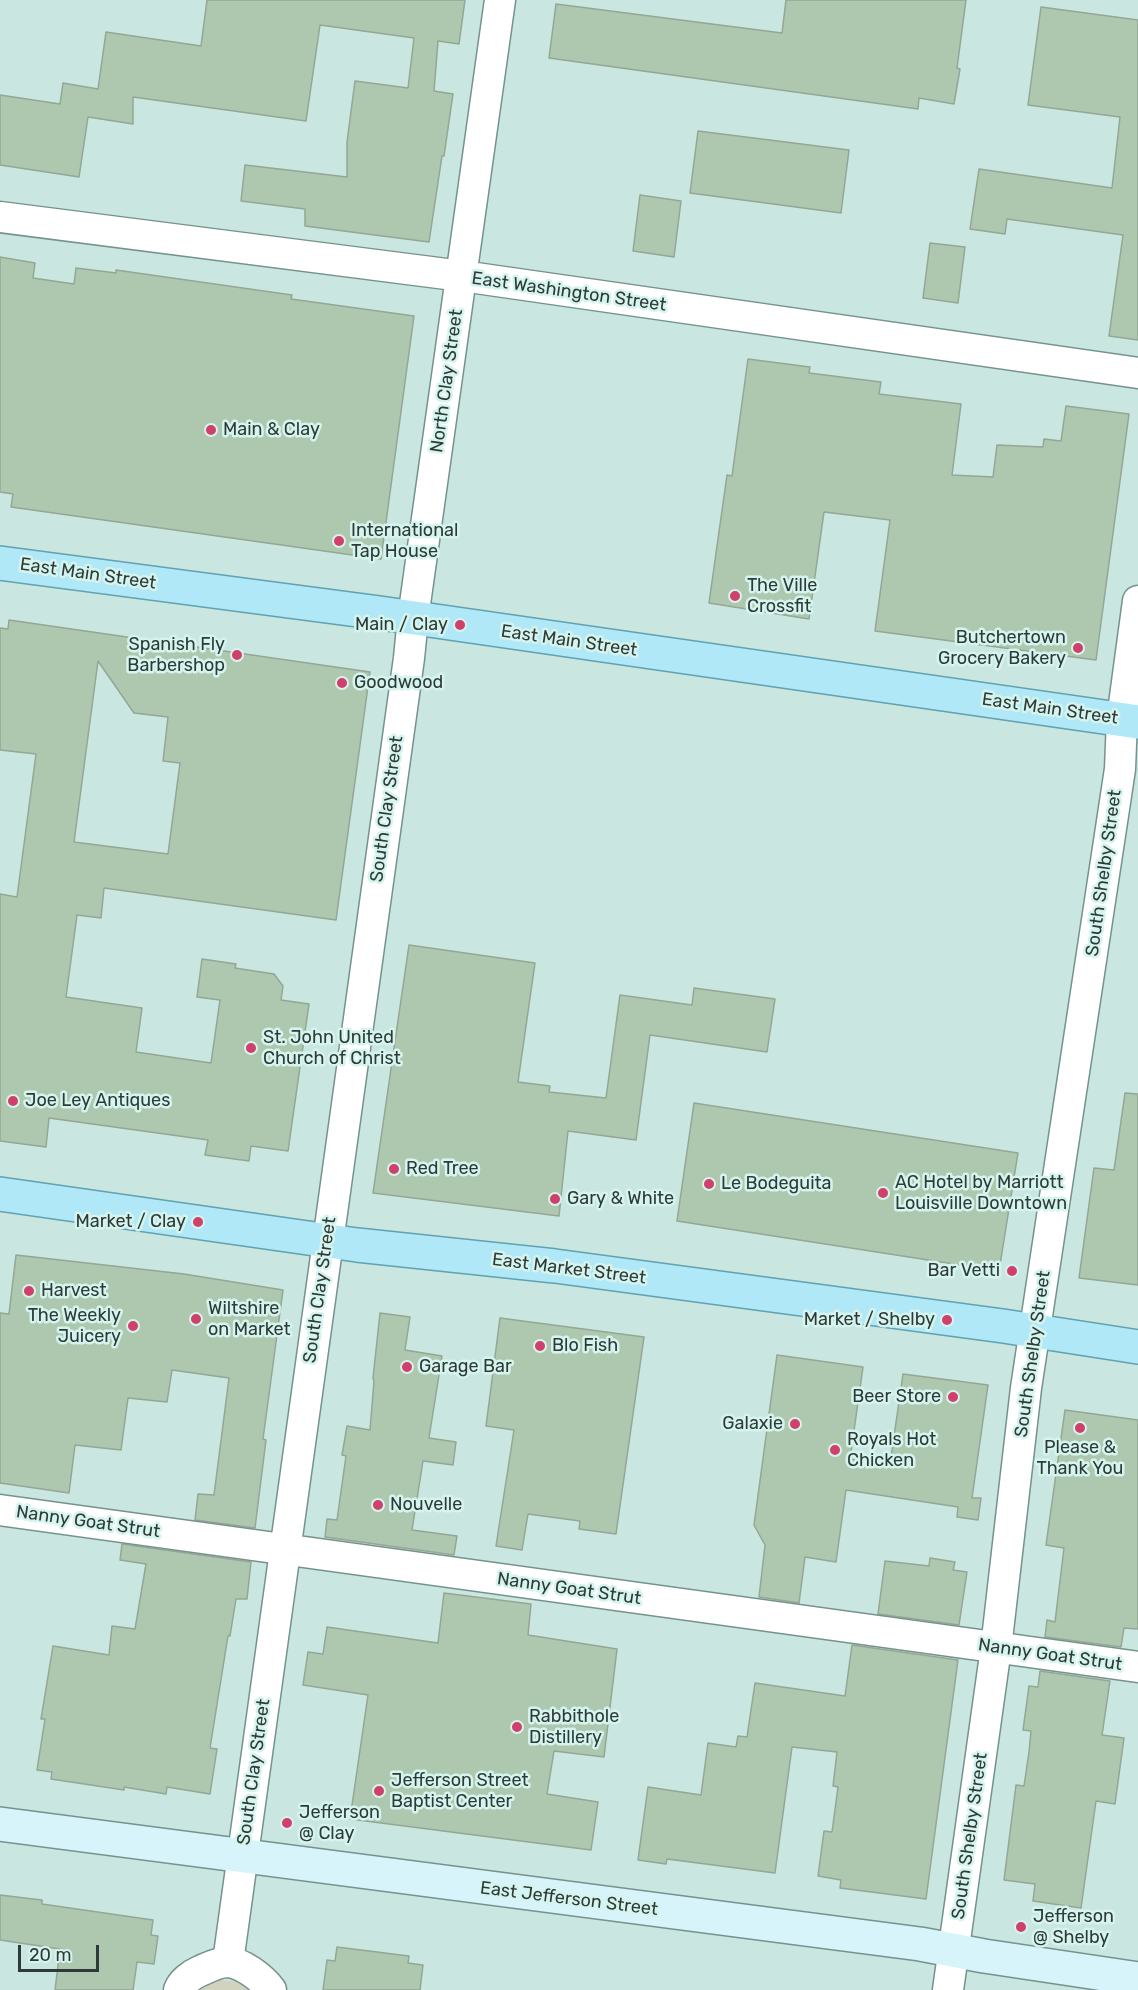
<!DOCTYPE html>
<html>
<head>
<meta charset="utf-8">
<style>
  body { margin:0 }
  #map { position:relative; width:1138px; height:1990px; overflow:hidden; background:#c9e7e0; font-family:Rubik,sans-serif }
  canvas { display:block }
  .scale { position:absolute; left:18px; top:1945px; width:81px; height:27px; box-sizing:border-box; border:3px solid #2e3a37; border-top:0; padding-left:8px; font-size:18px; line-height:21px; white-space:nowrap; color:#2e3a37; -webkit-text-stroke:4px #d6f4ee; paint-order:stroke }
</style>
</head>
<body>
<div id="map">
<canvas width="1138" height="1990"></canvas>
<div class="scale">20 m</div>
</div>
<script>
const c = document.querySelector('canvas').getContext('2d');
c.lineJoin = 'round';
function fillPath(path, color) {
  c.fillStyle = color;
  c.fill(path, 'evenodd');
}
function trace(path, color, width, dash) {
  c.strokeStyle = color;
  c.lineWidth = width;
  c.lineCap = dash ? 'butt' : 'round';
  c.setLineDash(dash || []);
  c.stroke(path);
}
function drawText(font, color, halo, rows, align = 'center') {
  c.font = font + ' Rubik,sans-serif';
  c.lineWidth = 5;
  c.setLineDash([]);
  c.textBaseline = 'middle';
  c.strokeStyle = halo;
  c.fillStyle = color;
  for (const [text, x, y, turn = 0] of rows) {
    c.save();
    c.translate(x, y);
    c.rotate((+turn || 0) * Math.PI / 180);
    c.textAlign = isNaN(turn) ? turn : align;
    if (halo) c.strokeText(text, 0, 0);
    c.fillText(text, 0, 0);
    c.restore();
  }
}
fillPath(new Path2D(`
  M220,1980L241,1982L254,1990H195L210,1982Z`), '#d1d3be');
const building = new Path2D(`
  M207,0H465L459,44L438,41L434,91L453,94L444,156H442L429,242L305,226V209L241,201L245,165L347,177V142L355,81L408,88L414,38L320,25L306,121L133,97V124L88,117L79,177L0,165V95L60,104L63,83L98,89L106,32L201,46Z
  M786,0H966L957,68L960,69L954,104L919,98L918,109L549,58L556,4L782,33Z
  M1041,7L1138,20V340L1109,336L1123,235L1007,219L1005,234L970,229L979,169L1112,188L1120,117L1028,105Z
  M698,131L849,150L841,213L690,193Z
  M640,195L681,201L674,257L633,251Z
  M930,243L965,247L958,303L923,298Z
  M0,257L35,263L33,278L74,284L76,268L116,273V270L292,295L291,299L414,316L381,559L11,507L13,494L0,492Z
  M748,359L810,367L809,373L881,382L879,394L961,404L952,475L993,477L997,445L1043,447L1044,439L1061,441L1066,406L1129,414L1096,660L875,631L890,520L824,512L809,619L709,603L727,475L732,476Z
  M9,620L370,672L336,920L104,888L101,918L77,915L66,997L142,1008L136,1052L211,1063L220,1000L197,997L202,959L236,964L235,968L274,974L283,986L281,1000L309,1004L288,1151L251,1146L249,1161L205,1155L208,1140L49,1118L46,1147L0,1141V894L17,897L36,754L0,750V628L8,629ZM98,661L134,713L168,717L163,761L180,763L168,854L74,842Z
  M409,945L535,963L518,1082L550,1086L549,1092L606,1098L620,995L692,1005L694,988L775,999L767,1052L650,1035L636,1140L568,1131L559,1216L373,1193Z
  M1125,1093L1138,1094V1285L1079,1278L1094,1168L1114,1170Z
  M694,1103L1018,1153L999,1271L677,1221Z
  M16,1255L184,1274L283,1290L263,1439L266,1440L255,1528L195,1520L198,1494L214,1495L229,1378L172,1370L167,1402L128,1398L121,1450L75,1445L69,1493L0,1483V1313L9,1314Z
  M380,1313L410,1317L405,1350L442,1356L429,1438L456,1442L453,1465L423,1461L412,1530L457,1536L454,1555L325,1537L327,1519L337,1520L346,1456L342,1455L347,1426L370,1430L374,1381L373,1378Z
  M500,1318L644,1337L616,1534L579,1529L580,1521L528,1514L522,1550L496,1546L514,1430L486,1426Z
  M777,1355L863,1367L850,1459L890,1464L903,1374L988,1385L972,1498H981L978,1520L957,1517L958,1507L846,1490L836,1562L805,1557L799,1603L759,1597L765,1545L754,1525Z
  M1065,1410L1138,1420V1629L1124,1628L1121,1647L1045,1637L1047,1620L1055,1622L1064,1548L1046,1545Z
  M122,1544L251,1562L247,1599H236L230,1636H228L210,1748L217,1749L210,1794L167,1787L166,1794L124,1787V1790L51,1779L52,1772L37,1770L45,1719H41L53,1646L109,1655L112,1626L135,1629L146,1564L120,1560Z
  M930,1558L955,1562L953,1570L967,1572L959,1625L878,1614L885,1561L929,1566Z
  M444,1593L531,1604L528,1635L617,1649L604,1757L554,1751L547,1794L598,1802L591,1850L350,1819L368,1695L303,1685L308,1652L323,1654L327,1627L438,1643Z
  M852,1645L958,1660L926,1899L840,1888L841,1880L818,1876L824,1831L832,1832L838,1787L833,1786L837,1752L792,1747L775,1873L667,1859L666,1864L638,1860L648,1787L701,1795L708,1743L736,1747L738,1736L747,1737L755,1683L845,1696Z
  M1040,1671L1110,1681L1102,1735L1124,1738L1115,1804L1096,1801L1081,1908L1033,1901L1035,1884L1004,1880L1016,1785L1024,1786L1029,1752L1031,1731L1023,1730L1029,1686L1038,1687Z
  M0,1895L42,1900V1904L49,1905L153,1920L151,1935L158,1936L154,1964L137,1962L133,1990H55L60,1949L0,1940Z
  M337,1947L409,1956L408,1963L423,1965L420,1990H323L327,1960L335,1961Z`);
fillPath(building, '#aec8af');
trace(building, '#94a695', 1.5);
const street = new Path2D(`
  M0,217L462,276L1138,373
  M0,1510L1138,1667
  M228,1962L409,658L413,618L500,0
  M179,1990C182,1982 191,1975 200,1971C207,1968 219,1962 227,1962C243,1963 262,1978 271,1990
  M948,1990L996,1648L1026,1388L1120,769L1122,719L1138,601`);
const secondary = new Path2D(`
  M0,1824L920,1944L984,1956L1138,1979`);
const primary = new Path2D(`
  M0,563L380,613L1138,722
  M0,1194L357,1245L555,1266L1003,1326L1138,1347`);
trace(street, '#76928c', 33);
trace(secondary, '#76928c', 36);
trace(primary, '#61a1b0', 36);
trace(street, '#fff', 30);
trace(secondary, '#d8f4fb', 33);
trace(primary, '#b0e8f7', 33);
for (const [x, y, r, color] of [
  [211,430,6,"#cf416a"],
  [339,541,6,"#cf416a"],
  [735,596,6,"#cf416a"],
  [460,625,6,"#cf416a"],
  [1078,648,6,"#cf416a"],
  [237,655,6,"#cf416a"],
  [342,683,6,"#cf416a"],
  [251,1048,6,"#cf416a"],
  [13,1101,6,"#cf416a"],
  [394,1169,6,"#cf416a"],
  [709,1184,6,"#cf416a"],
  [883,1193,6,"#cf416a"],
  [555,1199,6,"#cf416a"],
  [198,1222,6,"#cf416a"],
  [1012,1271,6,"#cf416a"],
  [29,1291,6,"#cf416a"],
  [196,1319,6,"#cf416a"],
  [947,1320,6,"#cf416a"],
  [133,1326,6,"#cf416a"],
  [540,1346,6,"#cf416a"],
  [407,1367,6,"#cf416a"],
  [953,1397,6,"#cf416a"],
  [795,1424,6,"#cf416a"],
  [1080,1428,6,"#cf416a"],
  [835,1450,6,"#cf416a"],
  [378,1505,6,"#cf416a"],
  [517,1727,6,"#cf416a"],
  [379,1791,6,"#cf416a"],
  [287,1823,6,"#cf416a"],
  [1021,1927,6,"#cf416a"]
]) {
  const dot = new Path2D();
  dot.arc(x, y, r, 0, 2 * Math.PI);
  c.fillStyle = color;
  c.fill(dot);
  trace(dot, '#d6f4ee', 2);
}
drawText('18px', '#2e3a37', '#d6f4ee', [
  ["East Washington Street",569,292,8],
  ["North Clay Street",447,381,-82],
  ["East Main Street",88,574,8],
  ["East Main Street",569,641,8],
  ["East Main Street",1050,709,8],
  ["South Clay Street",387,809,-82],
  ["South Shelby Street",1104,873,-82],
  ["East Market Street",569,1269,7],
  ["South Clay Street",320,1290,-82],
  ["South Shelby Street",1033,1354,-82],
  ["Nanny Goat Strut",88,1522,8],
  ["Nanny Goat Strut",569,1589,8],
  ["Nanny Goat Strut",1050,1655,8],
  ["South Clay Street",254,1772,-82],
  ["South Shelby Street",970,1836,-82],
  ["East Jefferson Street",569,1899,7]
]);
drawText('18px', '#2e3a37', '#d6f4ee', [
  ["Main & Clay",223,430],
  ["International",351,531],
  ["Tap House",351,552],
  ["The Ville",747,586],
  ["Crossfit",747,607],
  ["Main / Clay",448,625,"right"],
  ["Butchertown",1066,638,"right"],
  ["Grocery Bakery",1066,659,"right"],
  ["Spanish Fly",225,645,"right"],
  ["Barbershop",225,666,"right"],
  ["Goodwood",354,683],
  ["St. John United",263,1038],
  ["Church of Christ",263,1059],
  ["Joe Ley Antiques",25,1101],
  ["Red Tree",406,1169],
  ["AC Hotel by Marriott",895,1183],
  ["Louisville Downtown",895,1204],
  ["Le Bodeguita",721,1184],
  ["Gary & White",567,1199],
  ["Market / Clay",186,1222,"right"],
  ["Bar Vetti",1000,1271,"right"],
  ["Harvest",41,1291],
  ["Wiltshire",208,1309],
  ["on Market",208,1330],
  ["The Weekly",121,1316,"right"],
  ["Juicery",121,1337,"right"],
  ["Market / Shelby",935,1320,"right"],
  ["Blo Fish",552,1346],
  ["Garage Bar",419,1367],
  ["Beer Store",941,1397,"right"],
  ["Galaxie",783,1424,"right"],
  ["Royals Hot",847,1440],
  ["Chicken",847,1461],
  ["Please &",1080,1448,"center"],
  ["Thank You",1080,1469,"center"],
  ["Nouvelle",390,1505],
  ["Rabbithole",529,1717],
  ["Distillery",529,1738],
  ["Jefferson Street",391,1781],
  ["Baptist Center",391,1802],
  ["Jefferson",299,1813],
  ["@ Clay",299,1834],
  ["Jefferson",1033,1917],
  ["@ Shelby",1033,1938]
], 'left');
</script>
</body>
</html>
